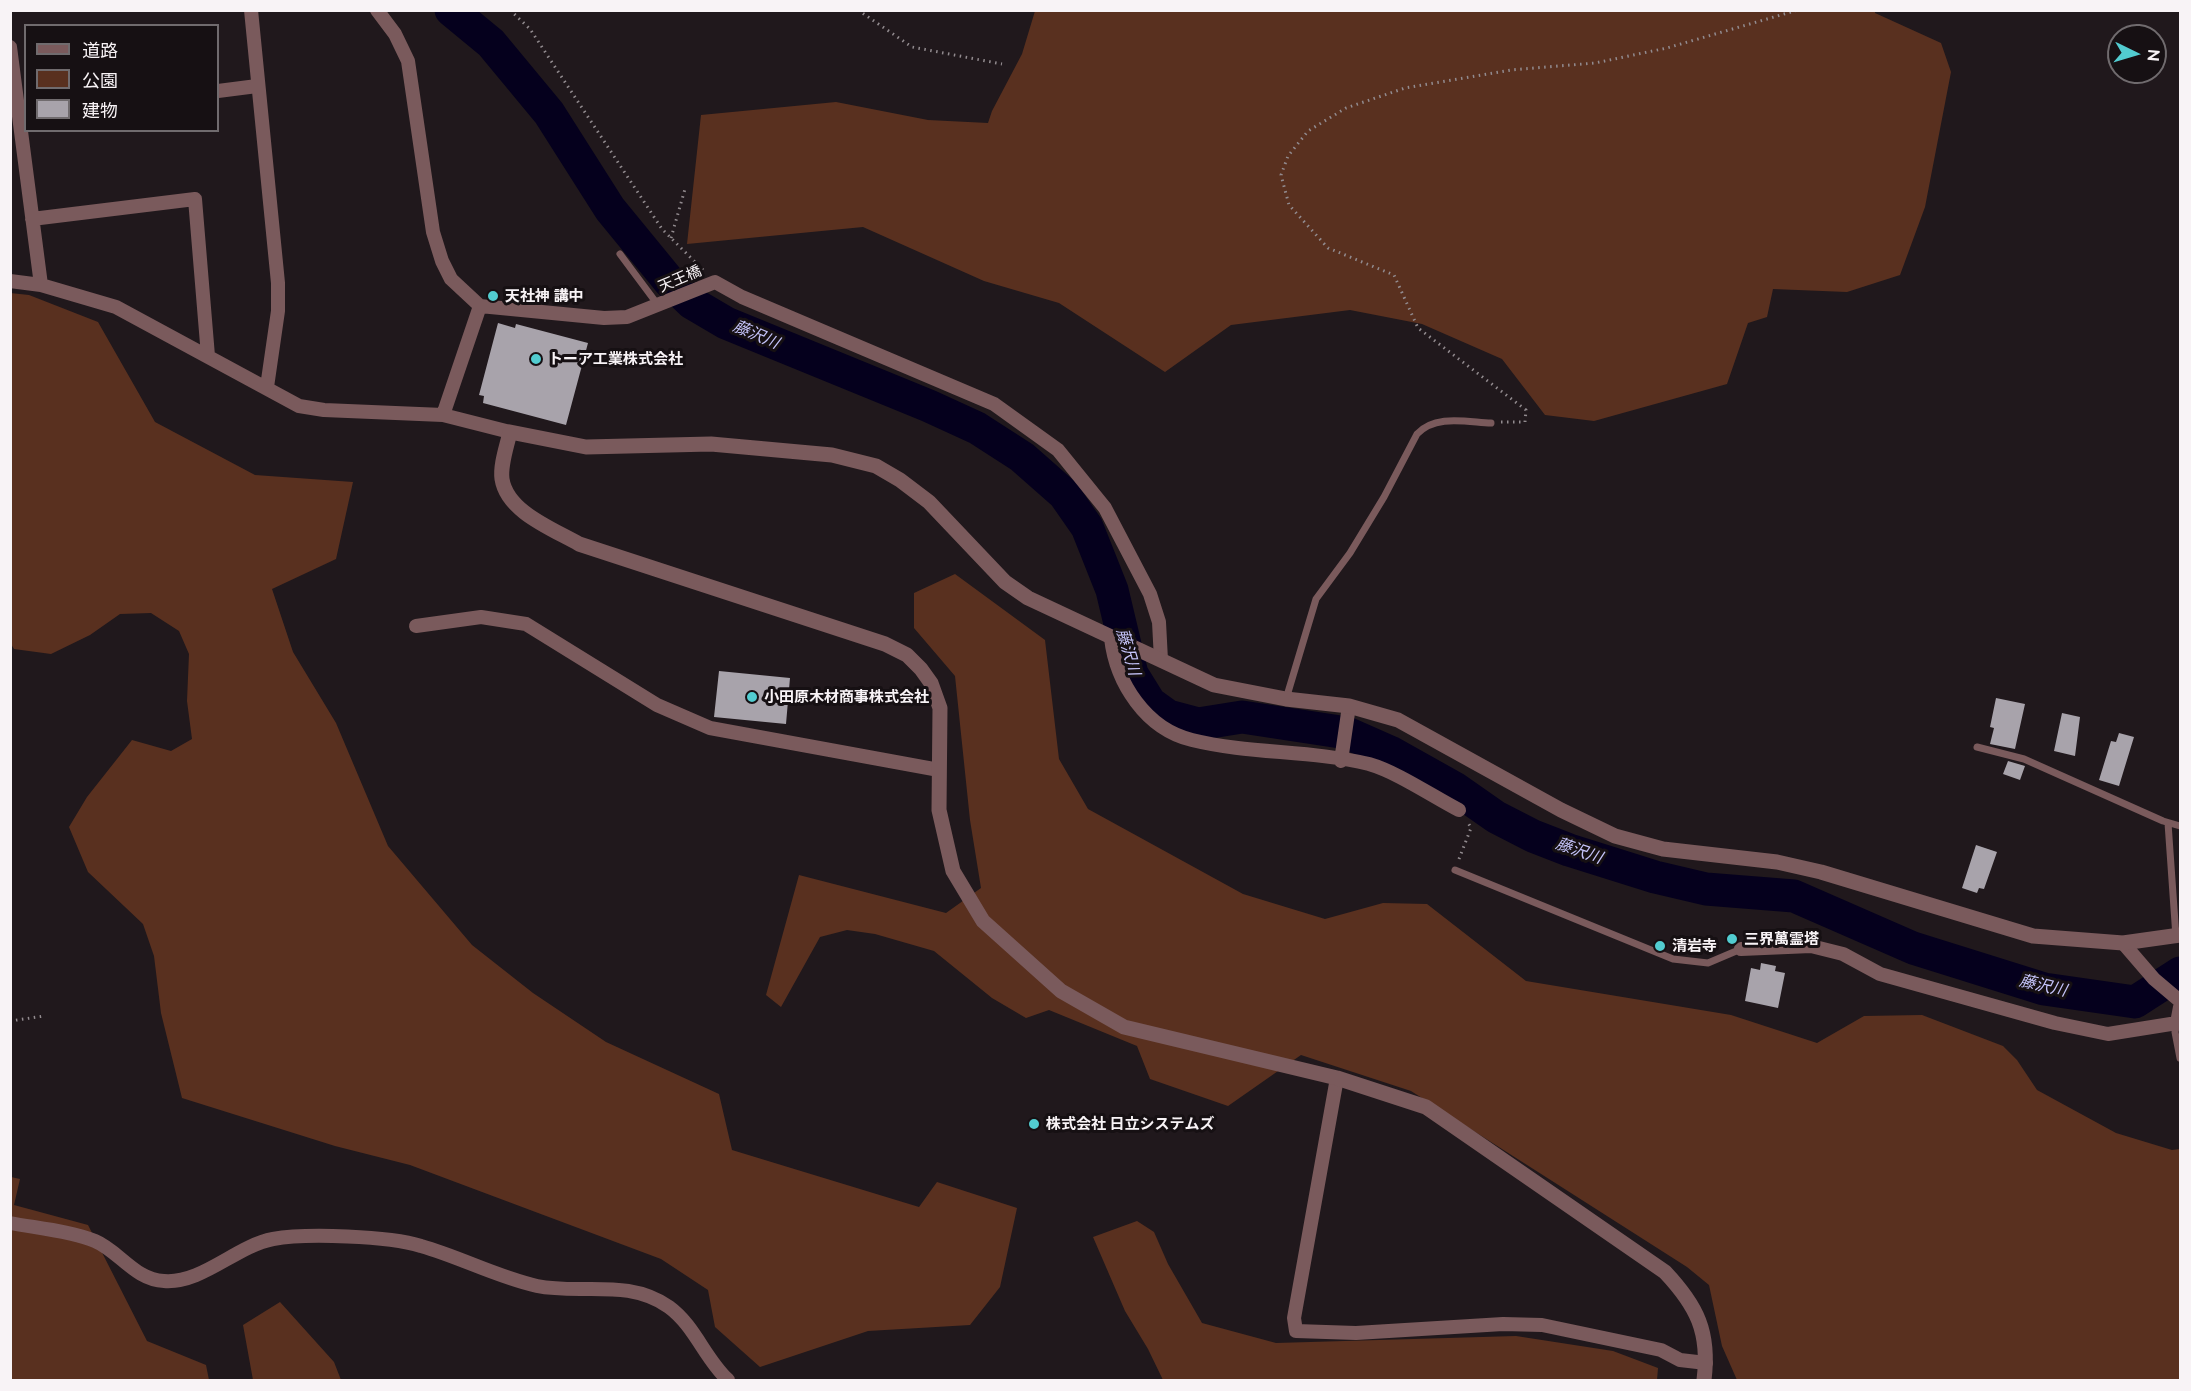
<!DOCTYPE html>
<html>
<head>
<meta charset="utf-8">
<style>
  body { margin:0 }
  #map { position:relative; width:2191px; height:1391px; overflow:hidden; background:#20181c; font-family:Raleway,"Noto Sans JP",sans-serif }
  canvas { display:block }
  .frame { position:absolute; inset:0; border:12px solid #f8f3f6; pointer-events:none }
  .legend { position:absolute; left:24px; top:24px; width:195px; height:108px; box-sizing:border-box; background:#161013; border:2px solid #706b6e; margin:0; padding:8px 10px; list-style:none; font-size:18px; color:#f8f3f6 }
  .legend li { display:flex; align-items:center; gap:12px; height:30px }
  .legend b { width:30px; border:2px solid #706b6e }
  .north { position:absolute; left:2107px; top:24px; width:60px; height:60px; box-sizing:border-box; background:#161013; border:2px solid #706b6e; border-radius:50%; rotate:95deg; font-size:16px; font-weight:700; line-height:24px; text-align:center; color:#f8f3f6 }
  .north::after { content:''; display:block; margin:auto; width:21px; height:27px; background:#52ccd0; clip-path:polygon(50% 0,100% 100%,50% 72%,0 100%) }
</style>
</head>
<body>
<div id="map">
<canvas width="2191" height="1391"></canvas>
<div class="frame"></div>
<ul class="legend">
<li><b style="height:8px;background:#7a5a5c"></b>道路</li>
<li><b style="height:16px;background:#59301f"></b>公園</li>
<li><b style="height:16px;background:#a8a3ab"></b>建物</li>
</ul>
<div class="north">N</div>
</div>
<script>
const c = document.querySelector('canvas').getContext('2d');
c.lineJoin = 'round';
function fillPath(path, color) {
  c.fillStyle = color;
  c.fill(path, 'evenodd');
}
function trace(path, color, width, dash) {
  c.strokeStyle = color;
  c.lineWidth = width;
  c.lineCap = dash ? 'butt' : 'round';
  c.setLineDash(dash || []);
  c.stroke(path);
}
function drawText(font, color, halo, rows, align = 'center') {
  c.font = font + ' Raleway,"Noto Sans JP",sans-serif';
  c.lineWidth = 6;
  c.setLineDash([]);
  c.textBaseline = 'middle';
  c.strokeStyle = halo;
  c.fillStyle = color;
  for (const [text, x, y, turn = 0] of rows) {
    c.save();
    c.translate(x, y);
    c.rotate((+turn || 0) * Math.PI / 180);
    c.textAlign = isNaN(turn) ? turn : align;
    if (halo) c.strokeText(text, 0, 0);
    c.fillText(text, 0, 0);
    c.restore();
  }
}
fillPath(new Path2D(`
  M1035,11H1875V13L1941,43L1951,72L1925,207L1900,275L1847,292L1773,289L1767,317L1748,323L1727,384L1594,421L1545,415L1502,359L1422,324L1350,310L1231,325L1165,372L1059,303L984,281L863,227L687,244L701,115L836,102L928,120L988,123L992,111L1022,54Z
  M10,293L29,295L98,322L155,422L255,475L353,482L336,559L272,589L293,652L336,723L388,846L472,945L533,993L606,1042L719,1094L732,1150L919,1207L937,1182L1017,1208L1000,1287L970,1325L868,1331L760,1367L715,1327L708,1290L661,1259L410,1165L335,1146L182,1098L161,1013L154,956L143,924L88,872L69,827L87,797L132,740L171,751L192,739L187,701L189,654L179,631L151,613L120,614L90,635L51,654L14,649L11,644Z
  M955,574L1045,640L1059,759L1088,809L1243,894L1325,919L1383,903L1427,904L1526,981L1731,1015L1817,1043L1864,1016L1922,1015L2003,1046L2017,1060L2037,1090L2116,1133L2172,1150L2180,1149V1380H1737L1722,1346L1709,1285L1687,1267L1411,1091L1301,1055L1228,1106L1150,1079L1137,1046L1049,1010L1026,1018L992,998L934,951L875,934L847,930L820,937L781,1007L766,995L799,875L946,913L981,888L970,820L955,676L914,628V593Z
  M11,1177L20,1179L14,1205L88,1225L147,1341L206,1365L209,1380H11Z
  M1137,1221L1154,1232L1168,1264L1202,1323L1276,1343L1516,1336L1613,1351L1658,1368L1657,1380H1163L1148,1349L1125,1311L1093,1237Z
  M280,1302L334,1362L341,1380H253L243,1325Z`), '#59301f');
trace(new Path2D(`
  M451,10L491,43L549,113L610,209L669,281L692,303L726,323L929,406L977,428L1022,457L1064,494L1087,527L1112,590L1132,674L1150,703L1168,716L1198,724L1242,717L1347,733L1390,752L1456,789L1496,817L1533,836L1569,850L1655,877L1706,889L1794,896L1913,948L2044,989L2135,1002L2180,973`), '#05001d', 33);
fillPath(new Path2D(`
  M498,323L515,328L516,324L588,343L566,425L483,403L484,396L479,395Z
  M719,671L790,678L786,724L714,717Z
  M1996,698L2025,704L2015,749L1990,744L1994,728L1990,727Z
  M2062,713L2080,717L2075,756L2054,751Z
  M2119,733L2134,737L2119,786L2099,780L2111,741L2116,742Z
  M2008,761L2025,766L2020,780L2003,774Z
  M1976,845L1997,852L1984,889L1979,888L1977,893L1962,888Z
  M1761,963L1776,966L1775,971L1785,973L1778,1008L1745,1001L1751,968L1760,970Z`), '#a8a3ab');
trace(new Path2D(`
  M510,10L530,29L662,229L703,270
  M858,10L912,47L1002,64
  M671,238L685,189
  M1501,422H1525L1526,410L1418,328L1394,275L1328,248L1289,205L1281,175L1288,156L1308,131L1346,108L1405,88L1511,70L1595,63L1667,48L1798,10
  M1459,859L1471,828L1467,821
  M10,1021L44,1016`), '#928b8f', 3, [1.5, 4.5]);
trace(new Path2D(`
  M620,254L658,305
  M1286,699L1316,599L1350,553L1384,497L1417,434C1435,414 1467,422 1491,423
  M1977,747L2024,759L2163,821L2180,826
  M2168,823L2176,937
  M1455,870L1673,959L1708,963L1741,949
  M2177,1023L2175,1032L2180,1058`), '#7a5a5c', 7);
trace(new Path2D(`
  M251,10L278,283V311L267,387
  M377,10L395,34L408,61L433,232L442,261L451,279L480,306L604,318L627,317L715,282L742,297L994,404L1058,450L1105,508L1150,594L1159,622L1161,660
  M10,47L41,285
  M218,91L257,86
  M32,219L195,199L208,356
  M10,281L41,285L116,307L299,406L324,410L443,415L510,432
  M443,415L480,306
  M416,626L481,617L526,624L657,705L710,728L939,770
  M1111,638C1116,683 1146,729 1192,740C1249,754 1311,750 1369,764C1397,772 1432,796 1459,810
  M1341,761L1349,706
  M2123,943L2154,979L2180,1001
  M1741,949L1811,946L1843,954L1880,974L2055,1023L2108,1034L2177,1023L2180,1007
  M1337,1078L1294,1318L1296,1331L1356,1333L1503,1324L1542,1325L1661,1350L1680,1360L1706,1363
  M10,1223C36,1228 71,1231 95,1241C119,1251 135,1280 164,1281C202,1284 236,1246 273,1239C306,1233 389,1236 421,1246C460,1257 497,1277 537,1286C581,1295 628,1278 669,1307C695,1326 705,1359 728,1380`), '#7a5a5c', 14);
trace(new Path2D(`
  M1704,1380C1710,1332 1697,1306 1665,1272L1426,1107L1337,1078L1124,1027L1061,991L983,921L953,871L939,810L940,708L931,683L921,669L907,655L885,644L579,544C553,529 507,512 502,479C500,465 507,446 510,432L586,447L711,444L832,455L876,466L900,480L929,502L1005,582L1028,598L1214,685L1286,699L1349,706L1398,720L1561,810L1615,836L1663,849L1777,862L1821,872L2033,936L2123,943L2180,935`), '#7a5a5c', 15);
for (const [x, y, r, color] of [
  [493,296,6,"#52ccd0"],
  [536,359,6,"#52ccd0"],
  [752,697,6,"#52ccd0"],
  [1732,939,6,"#52ccd0"],
  [1660,946,6,"#52ccd0"],
  [1034,1124,6,"#52ccd0"]
]) {
  const dot = new Path2D();
  dot.arc(x, y, r, 0, 2 * Math.PI);
  c.fillStyle = color;
  c.fill(dot);
  trace(dot, '#161013', 2);
}
drawText('15px', '#f8f3f6', '#161013', [
  ["天王橋",680,279,-23]
]);
drawText('bold 15px', '#f8f3f6', '#161013', [
  ["天社神 講中",505,296],
  ["トーア工業株式会社",548,359],
  ["小田原木材商事株式会社",764,697],
  ["三界萬霊塔",1744,939],
  ["清岩寺",1672,946],
  ["株式会社 日立システムズ",1046,1124]
], 'left');
drawText('italic 16px', '#c5c4fa', '#161013', [
  ["藤沢川",756,335,23],
  ["藤沢川",1128,652,74],
  ["藤沢川",1579,851,19],
  ["藤沢川",2043,986,13]
]);
</script>
</body>
</html>
